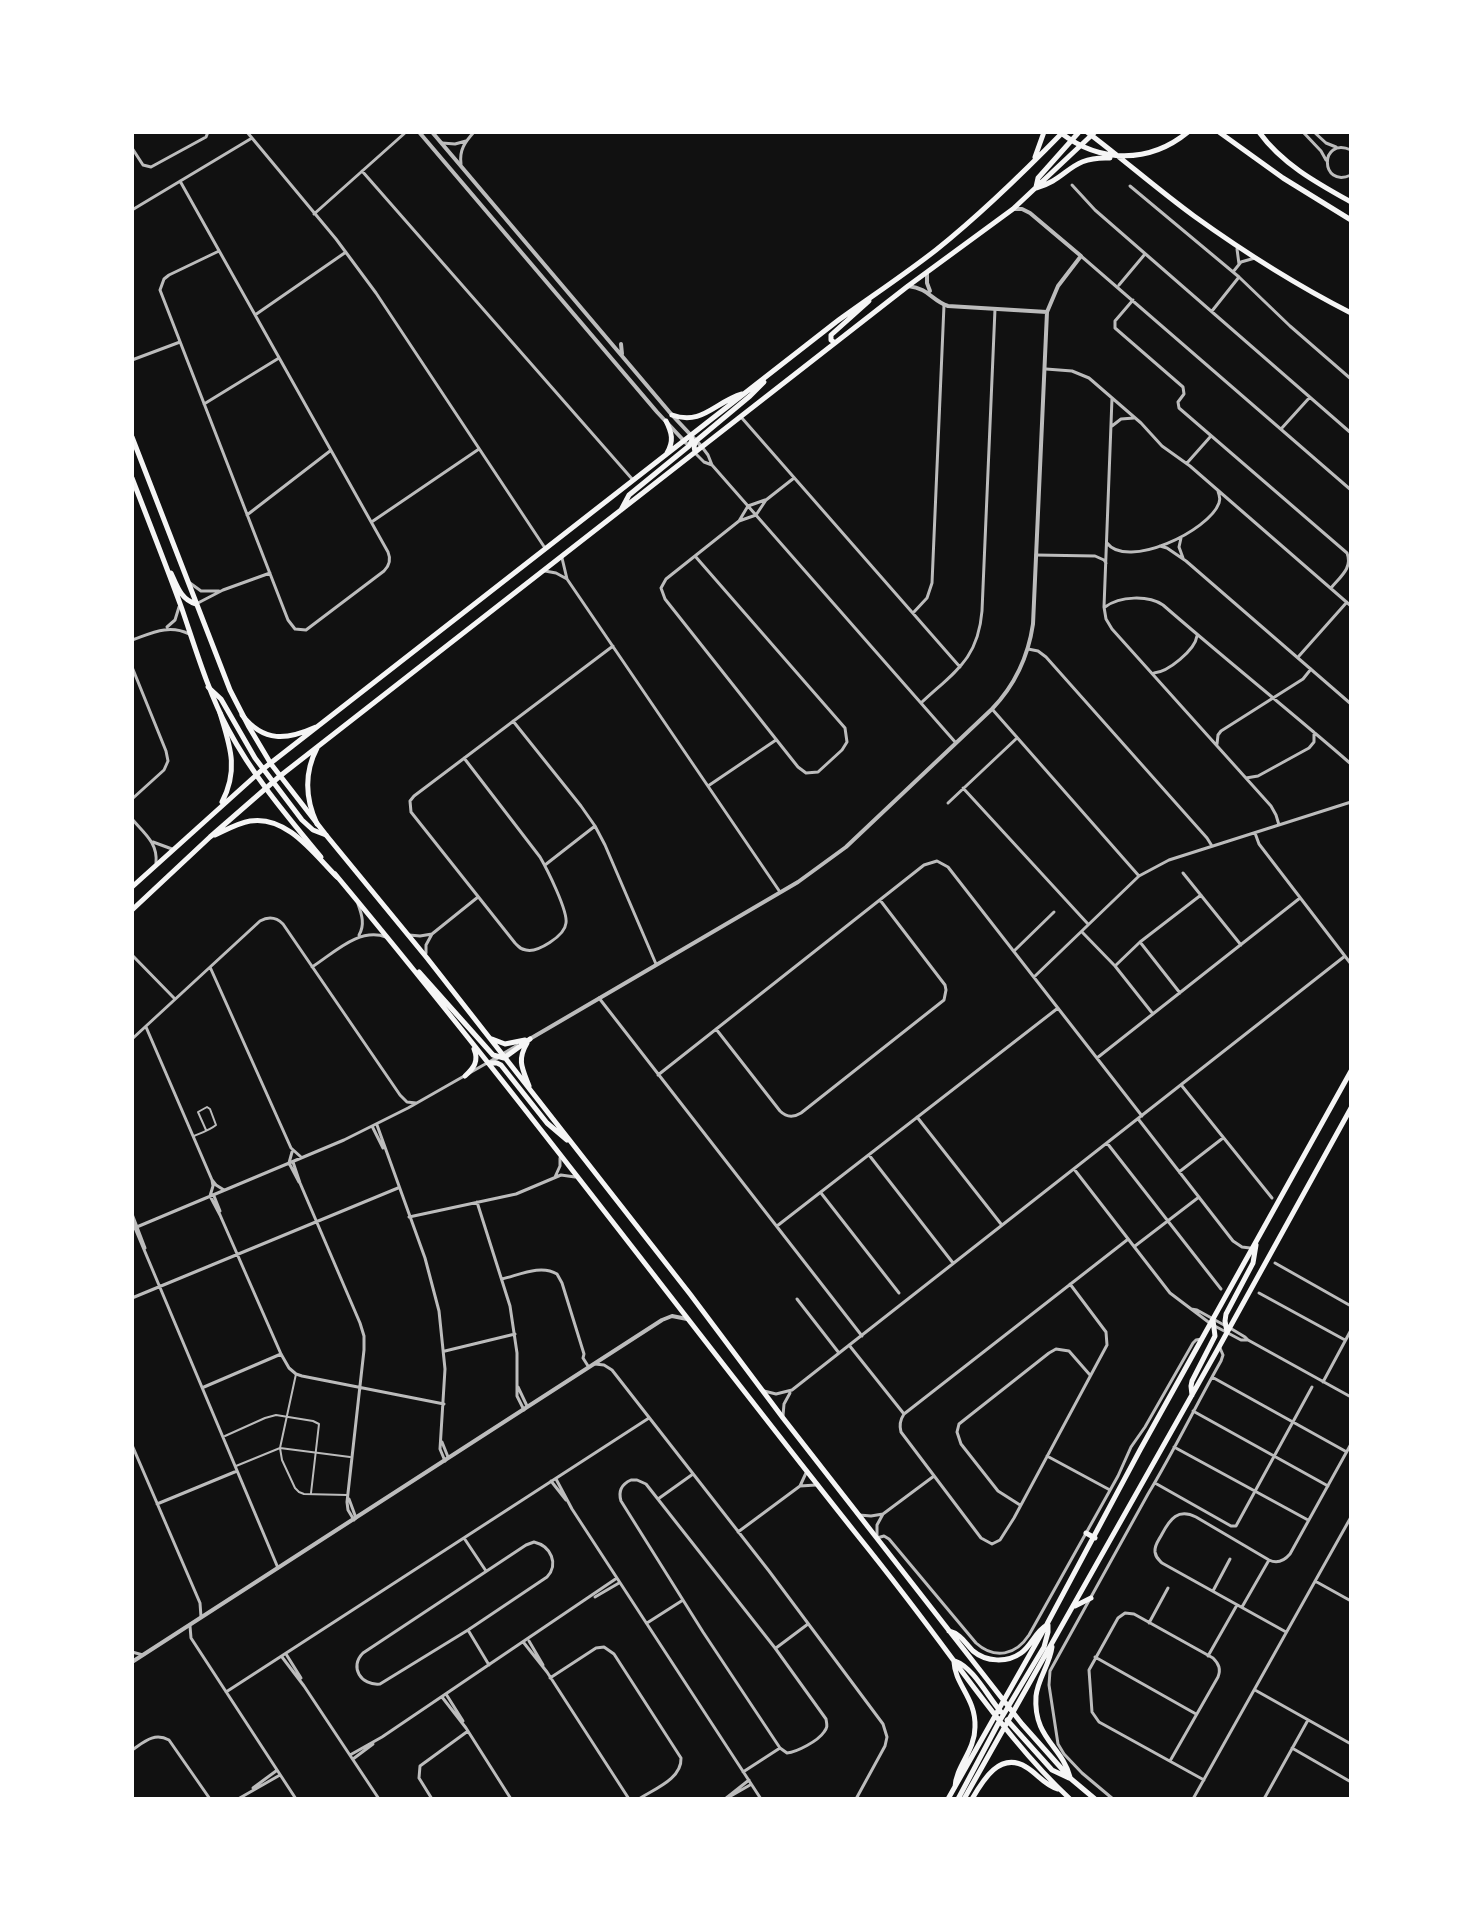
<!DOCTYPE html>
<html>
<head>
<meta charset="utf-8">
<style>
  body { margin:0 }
  #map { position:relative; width:1483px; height:1931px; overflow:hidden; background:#111; font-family:"Roboto Condensed",sans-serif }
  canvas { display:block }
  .frame { position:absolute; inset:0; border:134px solid #fff; pointer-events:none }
</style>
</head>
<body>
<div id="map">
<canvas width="1483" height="1931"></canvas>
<div class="frame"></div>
</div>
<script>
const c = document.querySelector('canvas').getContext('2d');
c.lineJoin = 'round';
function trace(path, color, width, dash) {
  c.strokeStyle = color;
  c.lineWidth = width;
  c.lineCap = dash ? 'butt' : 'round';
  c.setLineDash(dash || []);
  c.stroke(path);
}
trace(new Path2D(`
  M194,1136C201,1133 210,1130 216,1125L210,1109L207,1107L198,1112L206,1130
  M296,1374L280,1448L282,1460L295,1488L299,1492L304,1494L347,1495
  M225,1436L265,1418L276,1415L313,1421L319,1424L311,1493
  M236,1466L280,1448L350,1457`), '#bcbcbc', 2);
trace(new Path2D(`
  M247,132L336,239L376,293L545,548
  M1303,132L1321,151L1326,160
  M1314,132L1326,143L1336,147
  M442,143L455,144L466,141
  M132,148L143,165L151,167L206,137L208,132
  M1351,150C1319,136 1320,189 1351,175
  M461,164C459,150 465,142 474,132
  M362,171L633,480
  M180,181L388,552C391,559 390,565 384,571L306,630L295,629L288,620L160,290L164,279L169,275L219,251
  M1072,185L1095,210L1351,433
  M1130,186L1239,277L1290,326L1351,379
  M132,210L252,138
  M314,214L406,132
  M1237,249L1239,264
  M1081,256L1351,490
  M1233,272L1241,262L1255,258
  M1119,285L1145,254
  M1133,300L1115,321V328L1183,387L1184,394L1178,402L1179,408L1347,553C1353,568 1340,577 1331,588
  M1212,311L1239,277
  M255,315L346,252
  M132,360L180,342
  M1046,369L1072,371L1089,378L1141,423L1162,446L1190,466L1351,606
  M1112,398L1104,607L1106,619L1112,629L1271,806L1276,815L1279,825
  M204,404L279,358
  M741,417L960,667
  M1112,426L1121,419L1134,418
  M1281,429L1310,397
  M702,447L708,455L712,465L956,743
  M696,454L704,462L712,465
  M1187,463L1211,436
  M247,515L330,451
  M373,521L479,449
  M739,521L748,506L765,500
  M1181,538L1179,547L1183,558
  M1107,543C1127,570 1209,531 1219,503C1221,497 1219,496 1218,491
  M1160,546L1167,548L1186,561L1351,704
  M1036,555L1095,556L1104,560L1106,563
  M695,556L845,728L847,742L842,750L818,772L806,773L798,767L665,599L661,588L666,579L739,521L756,515L766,500L794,478
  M562,558L567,579L780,892
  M545,571L556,573L567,579
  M190,583L201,591H219
  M196,604L223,590L270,573
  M1105,607C1120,596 1148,595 1163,605C1225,659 1289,710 1351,764
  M913,613L927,598L932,583L944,305
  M167,627L175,620L179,607
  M132,640C152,633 169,624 189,634
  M1028,649L1038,651L1046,657L1207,838L1212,846
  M1299,656L1347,602
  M132,667L166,751L168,761L164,770L132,799
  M1154,673C1168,672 1195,650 1197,636
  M921,703C954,672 978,660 982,611L995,309
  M992,709L1139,876
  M513,721L581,806L595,826L605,845L656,964
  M1217,744L1218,735L1221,731L1303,679L1311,669
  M464,758L540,857C547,869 568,911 566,923C565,936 537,953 526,950C520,949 519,947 515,943L411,812L410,801L414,796L613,646
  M1246,778L1258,776L1309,748L1314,742V732
  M708,786L776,740
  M963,788L1088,924
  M948,803L1017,738
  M132,819C144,833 158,843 156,863
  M1255,833L1259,844L1351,964
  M153,842L172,849
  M545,865L595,826
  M1183,873L1241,945
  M358,904C362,915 365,925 359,935
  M1082,932L1115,966L1153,1014
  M409,935L420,936L432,934
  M1140,942L1180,993
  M1014,951L1054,912
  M426,953V945L432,934L478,897
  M132,955L174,998
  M1115,966L1140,942L1201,895
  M210,967L291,1148L301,1157
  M312,967C334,953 359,927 386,937
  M1034,977L1139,876L1169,860L1351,802
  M599,998L862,1336
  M146,1027L212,1180L216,1185L224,1190
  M716,1029L780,1111C786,1117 793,1118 801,1113L944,1000L946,990L945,985L880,900
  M132,1039L260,921C269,916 276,917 283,924L400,1095L407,1102L416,1103
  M1097,1058L1300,898
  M658,1075L924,865L937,861L948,867L1142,1116
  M1182,1086L1272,1198
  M917,1117L1001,1224
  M1139,1120L1233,1241L1242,1247L1250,1248
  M377,1125L425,1258L439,1311L445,1369L440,1449L445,1461
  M372,1126L383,1148
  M1107,1143L1221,1289
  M292,1152L289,1163L299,1182
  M869,1155L953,1263
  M293,1162L300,1183L360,1323L364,1336V1350L347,1502L348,1510L354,1520
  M1074,1169L1170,1293L1211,1324L1241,1340H1248
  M1179,1172L1223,1138
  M555,1177L560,1166V1158
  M212,1180L213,1186L210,1196L220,1215L281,1354L289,1368L296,1374L302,1376L444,1404
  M821,1193L899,1293
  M214,1196L220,1211
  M477,1202L510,1306L517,1353V1396L524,1410
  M132,1214L145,1248
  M409,1217L516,1194L561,1175L575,1177
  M132,1221L278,1568
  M777,1226L1058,1008
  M132,1229L344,1140L408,1108L487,1063
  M1135,1246L1199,1197
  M1275,1263L1351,1306
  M502,1279C519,1275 541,1264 557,1274L562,1283L584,1354L583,1358L588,1366
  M1070,1284L1106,1332L1107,1345L1014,1518L1000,1540L992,1544L981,1538L901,1432C899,1425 900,1420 904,1414C979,1356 1053,1297 1127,1240
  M1259,1293L1345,1340
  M132,1298L398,1188
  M797,1299L839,1353
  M1191,1309L1197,1310L1224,1325
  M1230,1328L1245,1337L1248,1340L1351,1397
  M849,1345L904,1414
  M445,1351L515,1334
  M595,1364L604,1365L612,1370L769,1571L883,1724L887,1737L885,1746L856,1799
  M1212,1377L1345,1451
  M1323,1382L1351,1330
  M204,1387L281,1354
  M518,1387L527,1406
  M764,1391L776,1394L792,1390L1345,956
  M1193,1411L1328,1486
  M783,1416L784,1404L790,1393
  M442,1442L448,1457
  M132,1445L200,1603L201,1617
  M1174,1447L1308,1520
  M1047,1456L1110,1490
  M556,1479L572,1509L761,1799
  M631,1480H637L646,1484L775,1648L826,1719C827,1725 828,1727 824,1732C818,1741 797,1752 787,1753L780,1748L703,1632L621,1501C618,1491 622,1484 631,1480Z
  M551,1481L566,1500
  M1155,1483L1231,1526H1236L1312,1387
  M800,1486L816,1485
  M349,1499L356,1518
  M658,1499L693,1474
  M157,1504L237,1471
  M1020,1505L998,1491L961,1444L957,1432L959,1424L1049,1353L1056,1349L1069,1351L1090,1375
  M883,1514L877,1525V1538L884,1536L889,1539L976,1643C995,1660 1016,1655 1029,1635L1118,1476L1131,1447L1145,1427L1193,1343L1196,1340L1202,1339
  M859,1515L871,1516L883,1514L934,1476
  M738,1532L800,1486L806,1473
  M464,1538L486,1571
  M534,1542C551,1546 559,1564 547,1577L468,1630L380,1684C361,1686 349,1667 363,1653L526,1545Z
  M1315,1581L1351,1601
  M1213,1591L1230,1559
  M595,1597L619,1583
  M1242,1607L1269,1560
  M647,1623L683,1600
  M1149,1623L1168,1588
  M190,1626L191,1638L296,1799
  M468,1630L489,1665
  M1286,1632L1162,1563C1158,1559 1156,1558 1155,1552C1154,1545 1159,1540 1162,1534C1170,1519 1178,1508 1196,1517L1269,1560C1277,1564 1284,1561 1290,1554L1351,1444
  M529,1641L543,1665
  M524,1643L547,1672L629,1799
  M776,1648L808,1624
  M132,1652L143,1655
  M286,1654L301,1678
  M1208,1656L1237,1605
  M282,1657L304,1686L379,1799
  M1095,1657L1196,1714
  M550,1678L596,1648L604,1647L614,1654L681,1758C682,1779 654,1789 639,1799
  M1255,1690L1351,1744
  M226,1692L649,1418
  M446,1694L463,1721
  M442,1697L466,1728L511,1799
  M1292,1748L1351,1782
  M132,1750C144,1742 154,1732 169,1740L210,1799
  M350,1755L382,1737L617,1578
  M353,1759L373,1744
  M1170,1761L1218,1677C1221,1669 1219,1664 1213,1658L1134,1614L1125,1613L1118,1618L1089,1670L1092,1712L1099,1722L1204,1780
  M743,1772L780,1748
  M253,1788L276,1771
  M729,1797L750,1785
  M238,1799L280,1775
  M432,1799L419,1778L420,1766L468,1731
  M725,1799L749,1780
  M1113,1799L1082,1773L1064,1754L1058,1744L1049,1685L1050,1671L1148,1494C1174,1451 1196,1405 1221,1361L1223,1355L1220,1348
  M1193,1799L1351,1517
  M1264,1799L1308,1720`), '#bcbcbc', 3);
trace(new Path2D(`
  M419,132L657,412L686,443
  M432,132L672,415L702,447
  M927,273V283L930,291
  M908,286C930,289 931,300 948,306L1047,312
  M621,344L622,354
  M528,1040L798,882L846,847L992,709C1015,685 1028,658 1033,624L1047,312L1058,286L1081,256L1030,213L1022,209H1015
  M490,1062L517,1046
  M132,1662L662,1320L672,1316L687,1319`), '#bcbcbc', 4);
trace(new Path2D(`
  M132,437L230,690L249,727L271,764L326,835L427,958L690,1294L783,1418L1022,1724L1070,1778L1095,1799
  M132,478C149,522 166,565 182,609C196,650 208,691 228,729C253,776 287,816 321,857
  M171,573C177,586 181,600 196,604
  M335,874C515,1090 683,1316 858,1536C891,1577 923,1619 954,1661C991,1710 1025,1757 1070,1799
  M419,972L493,1055L504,1058L530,1039
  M492,1039L505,1044L525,1040
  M527,1043C517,1060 522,1068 529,1086
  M488,1063H497L501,1065L547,1123L567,1140
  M465,1076C474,1068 479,1061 474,1049
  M1227,1332L1225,1321L1226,1314L1253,1263L1256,1245
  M1192,1395L1191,1386L1192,1381L1215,1336L1213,1320
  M1086,1533L1095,1538
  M1075,1606L1091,1598
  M949,1631C961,1634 965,1643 973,1651C986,1662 1007,1663 1021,1653C1032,1645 1035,1632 1047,1625
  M1052,1647C1050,1664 1038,1678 1036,1696C1033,1738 1062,1746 1070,1777
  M955,1661C973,1667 988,1697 1001,1712
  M954,1662C955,1685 976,1698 975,1727C975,1751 956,1766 955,1787
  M1007,1720L1052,1770L1069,1778
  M948,1799L1047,1624L1140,1450L1351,1071
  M958,1799L999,1722L1044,1647L1048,1632V1625
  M964,1799L1219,1347L1351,1108
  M972,1799C983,1780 1000,1751 1026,1767C1038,1774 1044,1785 1058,1789`), '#f5f5f5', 5);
trace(new Path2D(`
  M1087,132C1123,159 1157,189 1194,216C1244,252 1296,285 1351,313
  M1219,132L1283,178L1351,220
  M1259,132C1282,164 1317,183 1351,202
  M1061,133C1100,163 1149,164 1188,132
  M1035,157L1044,132
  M1036,187L1038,178L1079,132
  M1036,188C1069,179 1069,156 1110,158
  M835,343L831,340V335L869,301
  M672,415C702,426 715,402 742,394
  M666,421C672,433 674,441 667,453
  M695,452L694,446L696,441L750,396L764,382
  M621,510L629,495L689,446L692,440L691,436
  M208,687L221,699L255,758L302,820L313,830L326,835
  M220,713C230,746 239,769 222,802
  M242,715C264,743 287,740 316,727
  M317,748C304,773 305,798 317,824
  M215,835C226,830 238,823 250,821C287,815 314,854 337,877
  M132,887L263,769L836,322C869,298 904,275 936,250C981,214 1023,173 1063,132
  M132,910L210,837L280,776L908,286L1013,209L1095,132`), '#f5f5f5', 5);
</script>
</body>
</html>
